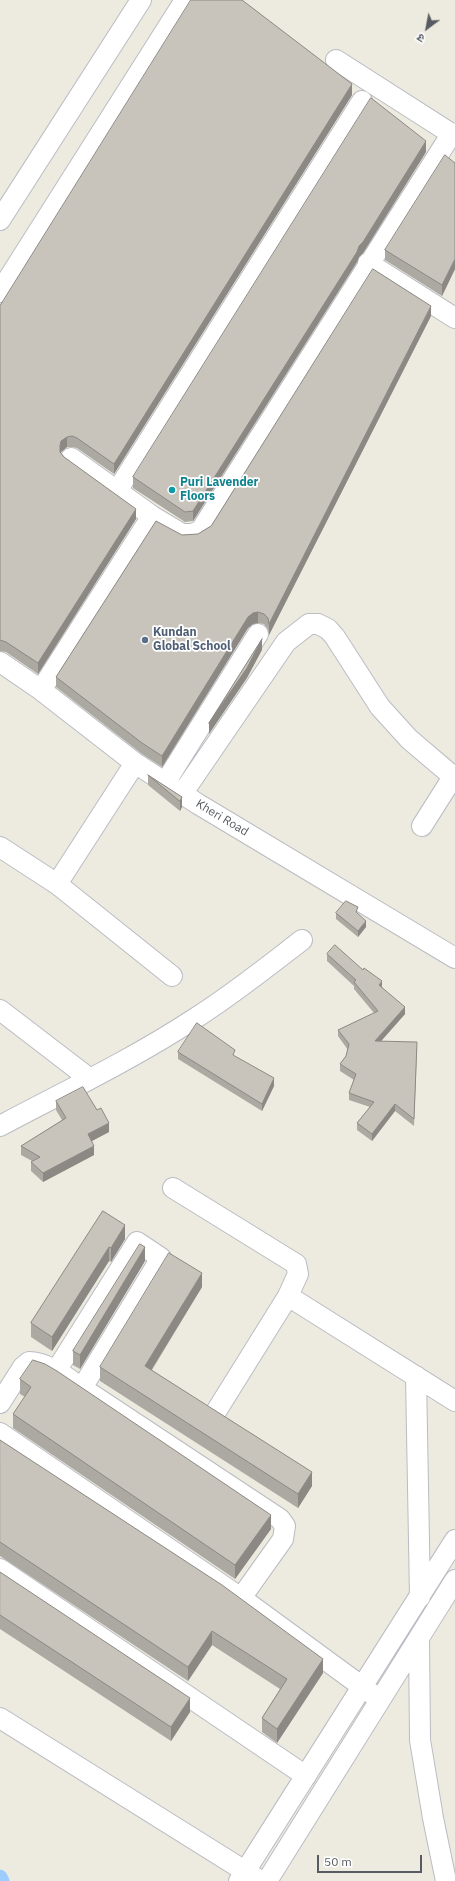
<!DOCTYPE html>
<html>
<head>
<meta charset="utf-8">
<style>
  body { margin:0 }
  #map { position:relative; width:455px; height:1881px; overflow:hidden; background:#edebdf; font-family:"IBM Plex Sans","Noto Sans Devanagari",sans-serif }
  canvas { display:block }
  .north { position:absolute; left:407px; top:8px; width:40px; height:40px; -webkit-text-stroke:3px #fff; paint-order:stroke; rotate:212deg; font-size:11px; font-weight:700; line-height:16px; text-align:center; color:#585c62 }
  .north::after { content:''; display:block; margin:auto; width:14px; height:18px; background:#585c62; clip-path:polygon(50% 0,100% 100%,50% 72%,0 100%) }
  .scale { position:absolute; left:317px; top:1855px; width:105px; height:18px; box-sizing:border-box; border:2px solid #585c62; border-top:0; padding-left:5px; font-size:12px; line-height:14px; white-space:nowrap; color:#585c62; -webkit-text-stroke:3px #fff; paint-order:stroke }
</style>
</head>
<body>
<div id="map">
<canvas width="455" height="1881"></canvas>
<div class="north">उ</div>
<div class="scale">50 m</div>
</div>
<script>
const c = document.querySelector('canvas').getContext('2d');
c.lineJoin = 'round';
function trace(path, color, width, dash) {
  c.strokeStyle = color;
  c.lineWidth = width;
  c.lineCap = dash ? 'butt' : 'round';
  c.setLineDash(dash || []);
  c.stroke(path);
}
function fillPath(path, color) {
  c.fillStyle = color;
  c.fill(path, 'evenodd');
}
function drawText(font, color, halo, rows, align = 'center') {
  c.font = font + ' "IBM Plex Sans",sans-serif';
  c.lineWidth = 3.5;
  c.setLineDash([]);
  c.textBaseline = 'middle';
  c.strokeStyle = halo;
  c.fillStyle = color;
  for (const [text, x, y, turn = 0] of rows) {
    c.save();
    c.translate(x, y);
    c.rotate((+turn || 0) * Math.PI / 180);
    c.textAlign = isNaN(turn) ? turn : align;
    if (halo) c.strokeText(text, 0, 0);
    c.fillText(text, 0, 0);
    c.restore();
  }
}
trace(new Path2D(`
  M0,1877L2,1881`), '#9dcdff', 15);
const minor = new Path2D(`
  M336,60L455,136
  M0,220L141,0
  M368,263L455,318
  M0,292L185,0
  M71,458L152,516L182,534H193L201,530L452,133
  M117,491L362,101
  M0,662L41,690L135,763L198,804L455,958
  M41,690L152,516
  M165,783L258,634
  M182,794L286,642L309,624H318L328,629L335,637L380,707L409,739L455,778
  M422,826L453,777
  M0,847L57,884L172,976
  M57,884L135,763
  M0,1010L90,1079
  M0,1126C64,1092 133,1059 194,1019C232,995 267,967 302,940
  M173,1188L296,1264L298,1274L288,1296
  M56,1371L137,1242L161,1258L82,1388
  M416,1376L420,1597
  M0,1403L23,1367L29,1362C48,1362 67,1378 82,1388L280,1519L285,1526L283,1539L241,1598
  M217,1410L288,1296L455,1401
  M0,1433L241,1598L379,1699
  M0,1569L306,1776
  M419,1638L420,1740L433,1818L446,1881
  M0,1718L256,1878
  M239,1881L455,1540
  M267,1881L455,1580`);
trace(minor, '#babcc3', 22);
trace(minor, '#fff', 20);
fillPath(new Path2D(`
  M352,95L114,474L77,448L72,447H67L61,452V453L64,457L136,519L38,674L6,652L0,651V306Z
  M426,152L363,253L359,257L357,262L193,521L185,522L133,488V477Z
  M455,163V269L442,296L385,260V250Z
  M431,316L269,635L268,629L264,624L258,623L253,624L248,628L162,767L142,754L56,687V677L182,535L198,534L211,526Z
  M148,775L182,797V807L180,811L148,785Z
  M336,913L357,914L366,927L358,937L336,919Z
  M327,954L382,987L405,1014L381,1041L417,1049L414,1126L395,1111L372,1141L357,1130V1123L370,1107L349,1100V1093L354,1080L340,1071V1064L346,1056L348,1050L338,1036V1030L374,1013L354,989V986L327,961Z
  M178,1052L274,1086L262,1111L178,1059Z
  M56,1101L109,1132L92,1141L94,1155L43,1182L31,1171V1162L32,1161L21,1155V1146L62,1120L56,1110Z
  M103,1211L125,1239L111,1262L109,1261L52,1351L31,1337V1323Z
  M145,1261L80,1369L73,1365V1351Z
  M202,1287L152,1370L312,1486L298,1508L100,1381V1367Z
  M20,1379L271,1529L235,1579L13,1428V1414L25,1397L20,1394Z
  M0,1440L323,1673L277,1743L262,1732V1718L280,1689L212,1645L188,1681L0,1556Z
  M0,1572L190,1712L171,1741L0,1629Z`), '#aca9a2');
fillPath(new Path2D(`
  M352,84V95L114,474V464Z
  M426,141V152L363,253L359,257L357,262L193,521V511L359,246Z
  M455,259V269L442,296V285Z
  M431,306V316L269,635V624Z
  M67,437V447L61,452L60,456V446L61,441Z
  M136,509V519L38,674V663Z
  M258,612V623L253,624L248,628L162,767V756L248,617L253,613Z
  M262,639V650L247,678L209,734V723Z
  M182,797V807L180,811V801Z
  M366,921V927L358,937V931Z
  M382,981V988L379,985Z
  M405,1007V1014L375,1048V1041Z
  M274,1078V1086L262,1111V1104Z
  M395,1104V1111L372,1141V1134Z
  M109,1123V1132L88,1143V1134Z
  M94,1146V1155L43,1182V1173Z
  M125,1225V1239L111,1262V1248Z
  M109,1247V1261L52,1351V1337Z
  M145,1247V1261L80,1369V1355Z
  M202,1273V1287L145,1380V1366Z
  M312,1472V1486L298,1508V1494Z
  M271,1515V1529L235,1579V1565Z
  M212,1631V1645L188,1681V1667Z
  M323,1659V1673L277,1743V1729Z
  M190,1698V1712L171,1741V1727Z`), '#8c8984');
const building = new Path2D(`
  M191,0H242L352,84L114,464L77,438L72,436L67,437L61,441L60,446V452L64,457L136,509L38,663L6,642L0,640V306Z
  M371,98L426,141L363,242L359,246L357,252L193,511L185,512L133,477Z
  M445,155L455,163V259L442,285L385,250Z
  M373,269L431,306L269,624L268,618L264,614L258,612L253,613L248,617L162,756L142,743L56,677L156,521L182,535L198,534L211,526Z
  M262,639L247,668L209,723Z
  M148,775L182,797L180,801Z
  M346,901L358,907L356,912L366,921L358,931L336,913Z
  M335,945L363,970L364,968L382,981L379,985L405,1007L375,1041L417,1042L414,1119L395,1104L372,1134L357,1123L374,1102L349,1093L356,1074L340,1064L346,1056L349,1044L338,1030L378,1011L354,982L356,980L327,954Z
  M197,1023L235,1050L233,1055L274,1078L262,1104L178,1052Z
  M83,1087L97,1110L101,1108L109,1123L88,1134L94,1146L43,1173L31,1162L40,1157L21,1146L66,1118L56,1101Z
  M103,1211L125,1225L111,1248L109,1247L52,1337L31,1323Z
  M140,1244L145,1247L80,1355L73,1351Z
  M169,1253L202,1273L145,1366L312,1472L298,1494L100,1367Z
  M33,1360L45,1364L57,1371L271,1515L235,1565L13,1414L31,1387L20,1379Z
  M0,1440L222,1585L323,1659L277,1729L262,1718L287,1679L212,1631L188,1667L0,1542Z
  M0,1572L190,1698L171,1727L0,1615Z`);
fillPath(building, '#c8c4bc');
trace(building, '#8c8984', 1);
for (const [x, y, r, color] of [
  [172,490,4,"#0f9aa8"],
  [145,640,4,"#5c6f8a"]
]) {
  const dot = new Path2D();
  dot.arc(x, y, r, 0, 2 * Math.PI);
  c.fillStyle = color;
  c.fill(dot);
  trace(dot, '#fff', 1.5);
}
drawText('bold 12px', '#0d838f', '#fff', [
  ["Puri Lavender",180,483],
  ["Floors",180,497]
], 'left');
drawText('bold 12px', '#4e5e75', '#fff', [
  ["Kundan",153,633],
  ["Global School",153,647]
], 'left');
drawText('12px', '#585c62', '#fff', [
  ["Kheri Road",222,818,31]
]);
</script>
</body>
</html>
